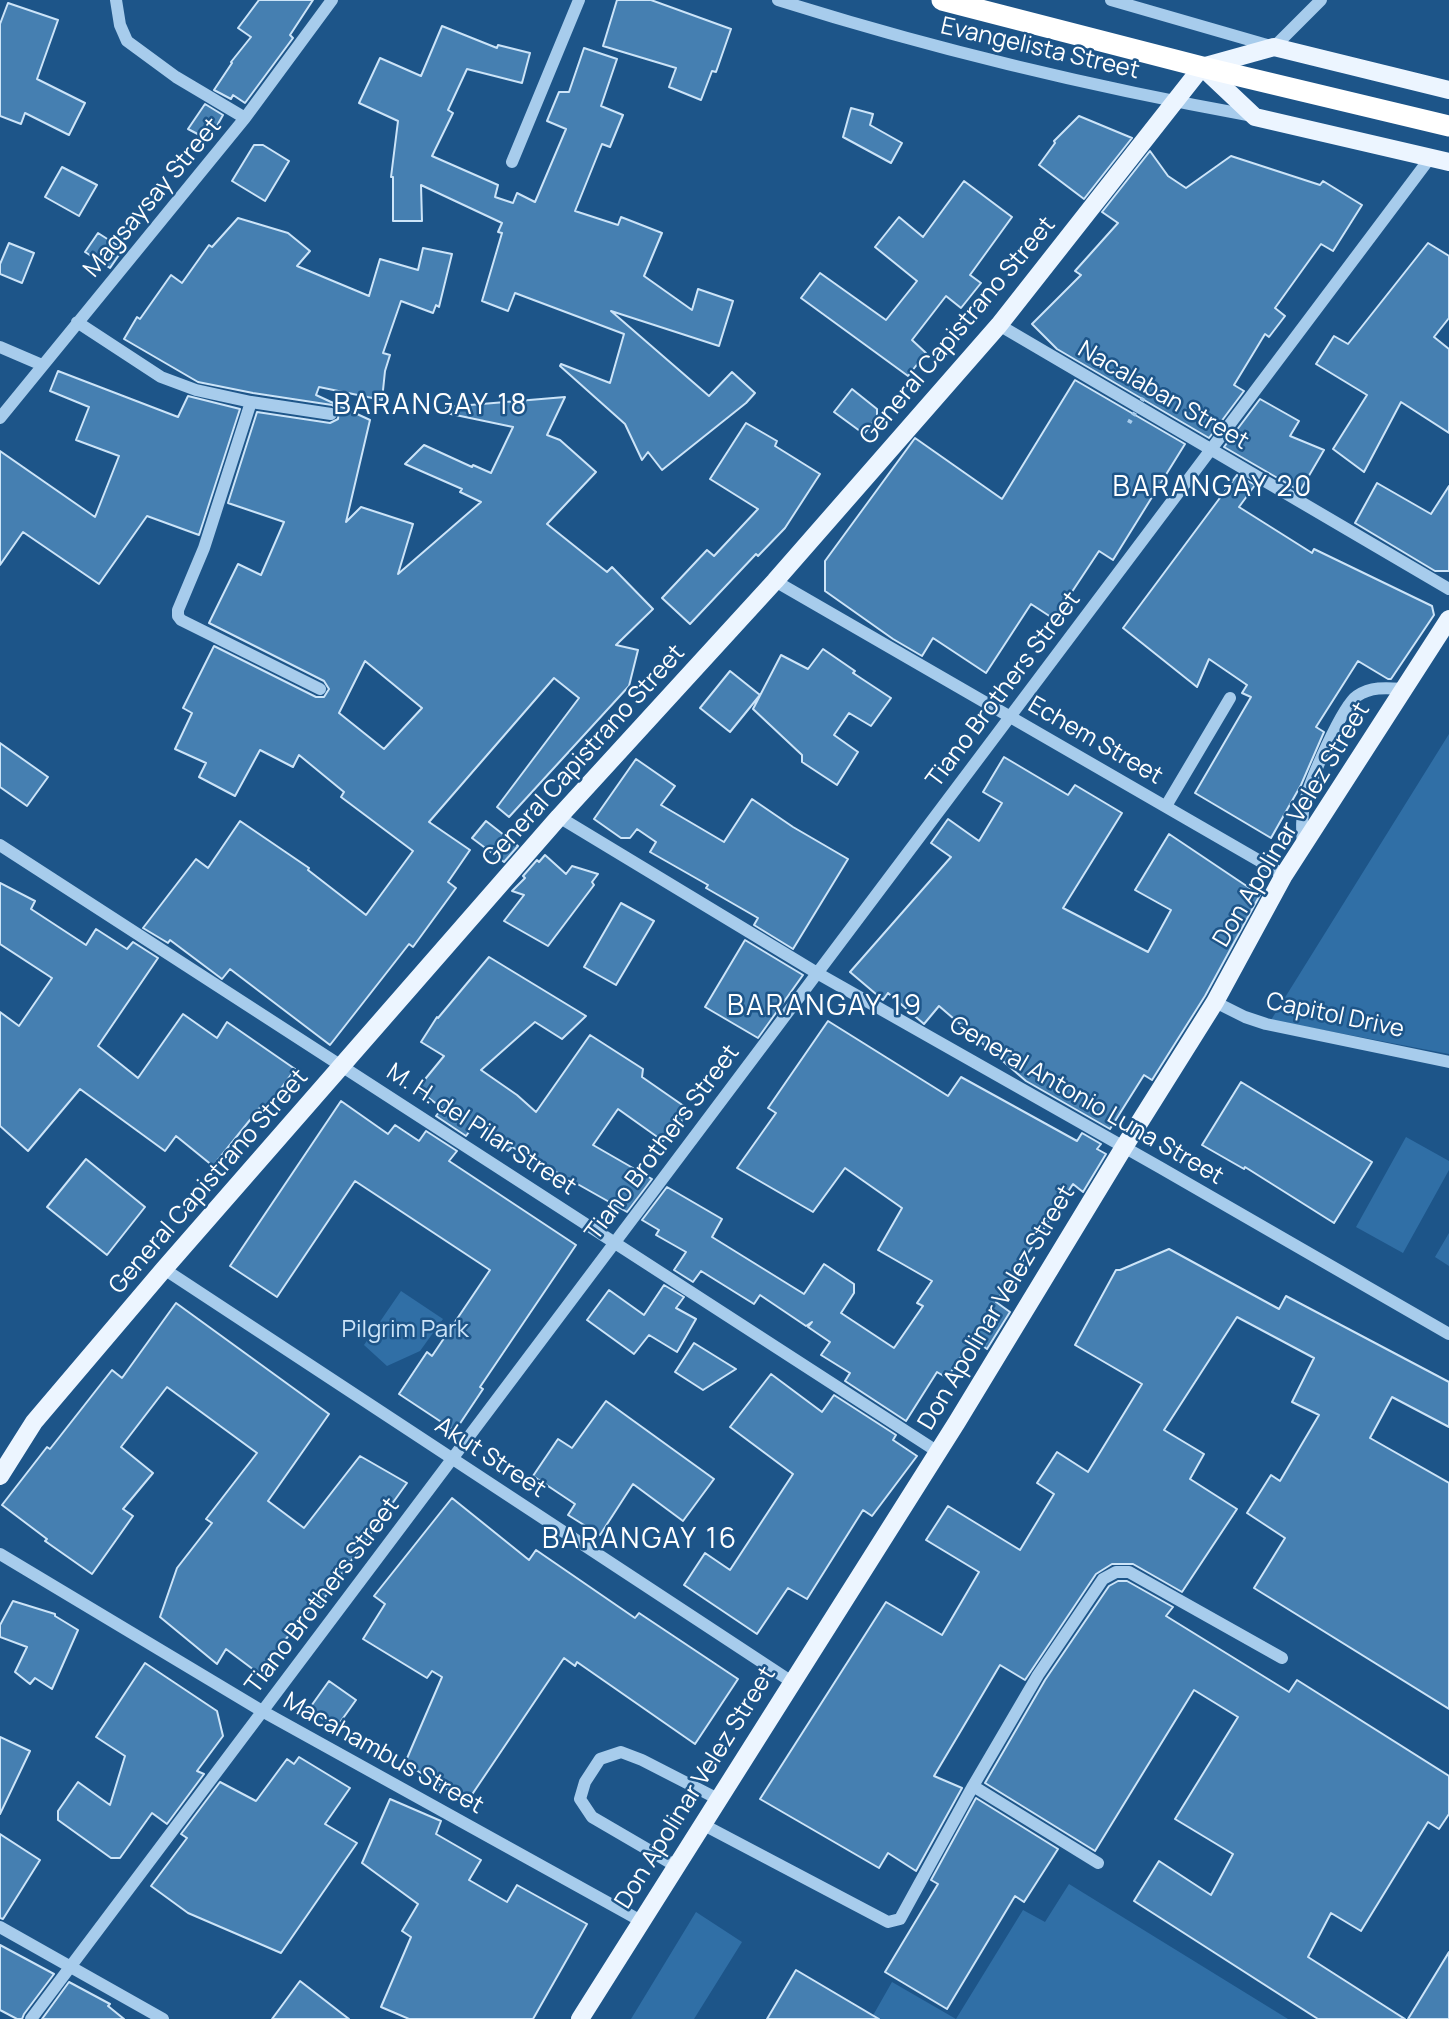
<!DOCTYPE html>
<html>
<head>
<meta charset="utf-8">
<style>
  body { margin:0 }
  canvas { display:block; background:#1d5589 }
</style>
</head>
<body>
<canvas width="1449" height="2019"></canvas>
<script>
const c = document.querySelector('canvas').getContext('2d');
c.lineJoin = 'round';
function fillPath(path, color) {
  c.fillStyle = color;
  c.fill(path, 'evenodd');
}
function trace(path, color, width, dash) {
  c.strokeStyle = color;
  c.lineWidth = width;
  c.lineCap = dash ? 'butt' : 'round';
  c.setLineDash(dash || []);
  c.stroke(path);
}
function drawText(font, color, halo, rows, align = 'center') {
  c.font = font + ' Manrope,sans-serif';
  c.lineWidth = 5;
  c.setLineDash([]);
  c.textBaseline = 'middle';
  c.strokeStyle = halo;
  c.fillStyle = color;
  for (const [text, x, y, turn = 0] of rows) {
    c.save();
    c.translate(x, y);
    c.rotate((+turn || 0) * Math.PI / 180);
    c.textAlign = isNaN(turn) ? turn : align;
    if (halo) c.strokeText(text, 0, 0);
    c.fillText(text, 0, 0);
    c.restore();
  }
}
fillPath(new Path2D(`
  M1449,734V1054L1271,1020Z
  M1406,1137L1449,1161V1170L1403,1253L1356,1227Z
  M1449,1233V1266L1435,1257Z
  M401,1291L443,1319L420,1351L387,1366L364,1345Z
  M1069,1884L1288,2019H871L892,1982L956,2019L1023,1910L1045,1922Z
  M696,1912L742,1942L694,2019H631Z`), '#306fa6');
const building = new Path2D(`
  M259,0H313L290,35L293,38L245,103L233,95L231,99L214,90L232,63L231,62L251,37L238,28Z
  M617,0H651L731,29L716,72L712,71L701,100L669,87L676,68L603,46Z
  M8,3L58,20L37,79L85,103L69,135L25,113L21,124L0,116V24Z
  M442,26L497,48L498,45L530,53L522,83L467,69L448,110L453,113L432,156L498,185L495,197L513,203L517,193L535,202L566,129L547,121L559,92H569L584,48L617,59L601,106L623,115L610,147L602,144L575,211L618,225L621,217L662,233L644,276L692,310L698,289L733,301L719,346L611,311L709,396L732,372L755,393L746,403L662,470L648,452L642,460L625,424L560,366L561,364L610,383L624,334L515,293L508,311L482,301L502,233L498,232L502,223L421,185L422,221H393V177H391L398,121L359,103L380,58L421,76Z
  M205,104L223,115L209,140L188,129Z
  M851,108L873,114L870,125L902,143L891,163L843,137Z
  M1079,116L1132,138L1084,199L1039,165L1055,143L1054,141Z
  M254,145H263L289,161L265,201L232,181Z
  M1150,151L1168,176L1186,188L1231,156L1320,185L1323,181L1362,205L1333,251L1321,244L1275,308L1285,316L1269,337L1265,334L1234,385L1244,391L1209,438L1057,349L1032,324L1081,275L1075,271L1118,223L1102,212Z
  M62,167L97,185L79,216L45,197Z
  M964,181L1012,217L970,275L981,283L961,308L946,296L912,340L926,353L908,376L801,298L820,273L886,320L917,281L875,247L899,217L923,237Z
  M238,218L288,233L310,251L297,266L369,296L380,259L418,270L423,248L452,254L439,307L436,305L433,313L401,301L383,353L390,355L385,371L382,400L319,387L316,395L370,420L346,522L361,507L413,524L398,574L481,502L460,492L462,489L405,464L424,445L472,467L473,465L491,473L513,427L446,413V407L565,397L547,435L560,440L596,472L547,524L607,572L612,567L653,609L616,645L638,650L629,686L509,817L497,807L579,698L554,678L429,822L470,850L448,882L456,888L413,947L409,944L330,1045L230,969L222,979L170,940L168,943L143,928L196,859L208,868L240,821L309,868L308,870L366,915L413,851L341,797L344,792L299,755L293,767L260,750L235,796L199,777L206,763L175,749L192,713L183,708L214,646L316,697H324L329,689L324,681L209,623L238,564L261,575L284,522L228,503L257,412L330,423L338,419L339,410L332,405L253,393L198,382L124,339L137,317L140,319L171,275L182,283L209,245L212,247ZM365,661L422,708L384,749L339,713Z
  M98,233L123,249L110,268L85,252Z
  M9,243L34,253L22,283L0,274V264Z
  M1428,243L1449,256V318L1434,337L1449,349V433L1401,402L1364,472L1333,449L1367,395L1316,364L1334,336L1348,344Z
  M58,371L178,417L188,396L240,409L199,535L147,516L99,584L23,532L0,565V451L95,517L119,456L76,440L89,407L50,391Z
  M1075,380L1185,444L1113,560L1099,551L1054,619L1031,604L986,673L933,638L922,656L893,639L825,591V561L915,438L1002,499Z
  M852,389L877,409V417L864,434L834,412Z
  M1260,399L1299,421L1290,436L1324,450L1300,491L1224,447Z
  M746,423L777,441L775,446L820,474L785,528L758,556L756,554L690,624L662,598L707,550L714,556L758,509L710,479Z
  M1237,475L1255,485L1239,507L1312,553L1314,549L1432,606L1434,615L1391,679H1388L1358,661L1316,727L1324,732L1301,785L1271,838L1195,793L1251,697L1242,693L1247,685L1209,659L1197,687L1123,628Z
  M1377,483L1431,514L1449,486V571H1435L1355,523Z
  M823,649L855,671L853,673L891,698L871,726L849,713L834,735L858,752L837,785L802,762V755L753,709L781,655L808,669Z
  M730,671L760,695L730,732L700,708Z
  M0,743L48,777L27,806L0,787Z
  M1004,757L1068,795L1075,785L1122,813L1063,908L1148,952L1171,910L1135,890L1169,834L1260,895L1205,996L1152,1080L1144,1075L1110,1129L1026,1081L939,1006L924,1024L888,993L883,1000L850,972L951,857L931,843L948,819L979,841L1002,803L983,792Z
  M636,759L675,786L661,805L724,842L752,799L793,827L848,859L793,949L754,925L758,918L706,888L708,885L650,852L656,842L637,829L630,838H621L594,819Z
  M486,821L518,846L504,862L472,838Z
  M545,855L566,874L572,866L598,874L592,882L594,885L548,946L504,921L524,895L512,891L525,878L523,876L537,860L539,862Z
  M0,883L35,901L31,909L86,945L96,929L127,949L133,942L158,958L98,1046L138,1078L183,1014L217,1038L227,1022L295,1069L267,1108L262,1105L213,1166L176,1136L165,1151L80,1089L28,1151L0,1126V1012L19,1026L52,978L0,944Z
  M621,903L654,921L616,985L584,967Z
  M745,940L803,975L758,1038L705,1007Z
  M489,957L586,1016L562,1039L535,1022L481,1070L517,1095L536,1112L590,1035L643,1069L642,1077L691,1111L663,1141L618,1109L593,1145L652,1179L627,1212L512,1147L508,1151L475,1124L466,1136L436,1116L442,1108L417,1089L444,1056L421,1042L437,1017L438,1018Z
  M828,1021L948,1096L961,1077L1077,1141L1082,1133L1101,1144L1097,1149L1106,1154L1083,1192L1073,1184L996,1302L1010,1312L987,1349L973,1339L947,1378L937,1372L906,1421L845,1381L850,1373L821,1355L830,1342L808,1327L812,1322L806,1326L760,1295L754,1304L701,1271L693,1282L674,1270L686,1252L656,1235L659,1230L642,1220L667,1187L722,1219L712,1237L804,1294L824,1264L854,1284V1293L841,1313L894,1348L923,1306L917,1303L932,1281L878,1250L902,1208L845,1168L813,1212L737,1168L776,1113L768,1108Z
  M1241,1082L1372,1162L1334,1223L1245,1167L1244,1169L1202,1145Z
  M341,1101L388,1134L395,1125L419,1141L426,1131L457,1151L449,1161L576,1245L480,1387L483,1389L455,1431L399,1394L427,1352L432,1356L490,1270L355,1181L277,1297L230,1266Z
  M86,1159L145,1207L107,1255L47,1207Z
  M1169,1249L1279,1309L1286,1296L1449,1382V1427L1392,1397L1370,1438L1449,1483V1709L1254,1588L1285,1538L1247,1513L1271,1475L1280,1481L1319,1415L1292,1402L1314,1358L1237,1317L1164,1430L1204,1454L1190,1479L1237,1509L1182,1592L1133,1564H1112L1096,1574L1025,1680L1000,1665L934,1776L962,1788L916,1871L888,1853L879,1868L760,1799L886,1602L942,1635L979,1572L926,1540L948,1506L1020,1550L1054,1494L1037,1483L1057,1452L1088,1472L1142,1384L1075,1345L1116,1270H1120Z
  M664,1285L684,1297L676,1308L696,1319L677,1352L649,1335L634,1354L587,1320L609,1290L644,1315Z
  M176,1303L329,1414L268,1501L304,1528L360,1456L407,1483L320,1604L317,1601L258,1673L226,1649L217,1664L160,1617L177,1568L212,1523L206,1519L257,1453L167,1387L121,1447L153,1473L123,1509L133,1516L92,1574L45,1541L47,1539L2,1505L47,1447L50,1449L112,1370L122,1378Z
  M694,1343L736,1369L703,1390L675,1372Z
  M771,1374L822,1412L834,1395L896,1435L893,1440L917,1456L872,1516L863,1510L807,1599L788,1588L757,1634L684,1585L705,1553L730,1570L793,1474L730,1427Z
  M606,1401L714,1479L683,1521L633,1484L600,1535L568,1515L575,1504L533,1476L558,1439L572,1448Z
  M452,1498L529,1560L536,1550L635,1618L639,1613L738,1679L695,1744L577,1662L575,1666L564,1658L467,1802L405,1763L442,1677L432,1671L427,1678L363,1639L385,1604L374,1596Z
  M1118,1581H1127L1173,1607L1166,1616L1289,1692L1297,1680L1449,1776V1814L1439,1829L1428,1822L1361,1931L1331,1913L1308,1957L1405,2019H1318L1134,1901L1159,1861L1211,1895L1233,1854L1175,1819L1238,1717L1194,1690L1095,1851L985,1783L1045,1680L1109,1586Z
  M13,1601L55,1614V1616L78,1630L52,1689L35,1678L30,1684L15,1672L27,1647L0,1637V1625Z
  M145,1663L217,1711L223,1736L197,1771L204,1774L167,1824L152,1813L120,1858H111L58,1820V1811L78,1782L110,1805L125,1756L96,1737Z
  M329,1681L356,1700L336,1728L309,1709Z
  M0,1737L30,1751L0,1814Z
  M299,1757L350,1788L325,1824L357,1843L281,1953L188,1913L151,1886L187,1838L181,1834L220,1782L256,1801L287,1759L294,1764Z
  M976,1798L1058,1849L1024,1902L1015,1896L947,2009L885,1972L938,1884L931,1880Z
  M390,1799L441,1821L436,1834L481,1860L469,1880L507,1902L517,1885L587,1924L533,2019H409L381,2007L411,1937L402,1931L418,1904L362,1863Z
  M0,1834L40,1860L3,1919L0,1918Z
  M0,1945L54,1974L24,2014L22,2019H17L0,2010Z
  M1449,1952V2019H1408Z
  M796,1970L879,2019H767Z
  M300,1981L349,2019H272Z
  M69,1982L110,2004L108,2006L124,2019H42Z`);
fillPath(building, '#457fb1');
trace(building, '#cce4f8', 2);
trace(new Path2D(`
  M116,0L120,25L127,41L176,77L245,118
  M778,0C933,49 1093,87 1253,116
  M1111,0L1274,47L1321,0
  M512,162L579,0
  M77,322L161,377L196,390L251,402L331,414
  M999,325L1449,589
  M0,347L42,365
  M251,402L204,548L178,610V616L181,620L320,689
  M0,418L245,118L332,0
  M775,581L1284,875
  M1166,806L1230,698
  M559,817L817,973L1161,1168L1449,1334
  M0,845C312,1048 626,1248 938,1452
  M1303,846C1302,831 1301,817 1305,802C1309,783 1342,706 1357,696C1372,686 1388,688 1404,689
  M1215,1002L1245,1017L1266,1024L1449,1062
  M164,1269L792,1682
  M0,1554L262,1711L641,1921
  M973,1786L1098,1863
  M702,1824L888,1922L900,1919L973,1786L1038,1675L1103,1579L1116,1572H1129L1282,1658
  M676,1866L592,1817L580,1799L585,1782L600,1759L621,1752L642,1760L718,1799
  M0,1927L163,2019
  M31,2019L1430,158`), '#a7ccec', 12);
trace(new Path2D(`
  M1202,67L1255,117L1449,162
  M1202,67L1274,47L1449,90
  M0,1476L34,1422L164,1269L559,817L775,581L999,325L1202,67
  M580,2019L957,1422L1124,1147L1215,1002L1284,875L1449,619`), '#ecf5ff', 18);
trace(new Path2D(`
  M942,0L1202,67L1449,126`), '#fff', 21);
trace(new Path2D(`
  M1129,423L1152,383`), '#a7ccec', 4.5, [3.5, 5]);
drawText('24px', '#fff', '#1d5589', [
  ["Evangelista Street",1040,49,13],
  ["Magsaysay Street",153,198,-50],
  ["General Capistrano Street",958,331,-50],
  ["Nacalaban Street",1163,396,30],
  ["Tiano Brothers Street",1004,690,-53],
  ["Echem Street",1095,741,30],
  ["General Capistrano Street",584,756,-48],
  ["Don Apolinar Velez Street",1292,825,-59],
  ["Capitol Drive",1335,1016,12],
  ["General Antonio Luna Street",1086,1101,30],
  ["M. H. del Pilar Street",481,1130,33],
  ["Tiano Brothers Street",663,1143,-53],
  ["General Capistrano Street",209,1182,-49],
  ["Don Apolinar Velez Street",997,1308,-59],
  ["Akut Street",490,1458,33],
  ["Tiano Brothers Street",323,1596,-53],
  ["Macahambus Street",383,1754,29],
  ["Don Apolinar Velez Street",696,1788,-58]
]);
drawText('24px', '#cce4f8', '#1d5589', [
  ["Pilgrim Park",405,1330]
]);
c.letterSpacing = '2px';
drawText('28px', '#fff', '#1d5589', [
  ["BARANGAY 18",431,406],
  ["BARANGAY 20",1213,488],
  ["BARANGAY 19",825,1007],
  ["BARANGAY 16",640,1540]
]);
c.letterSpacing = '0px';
</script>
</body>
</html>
